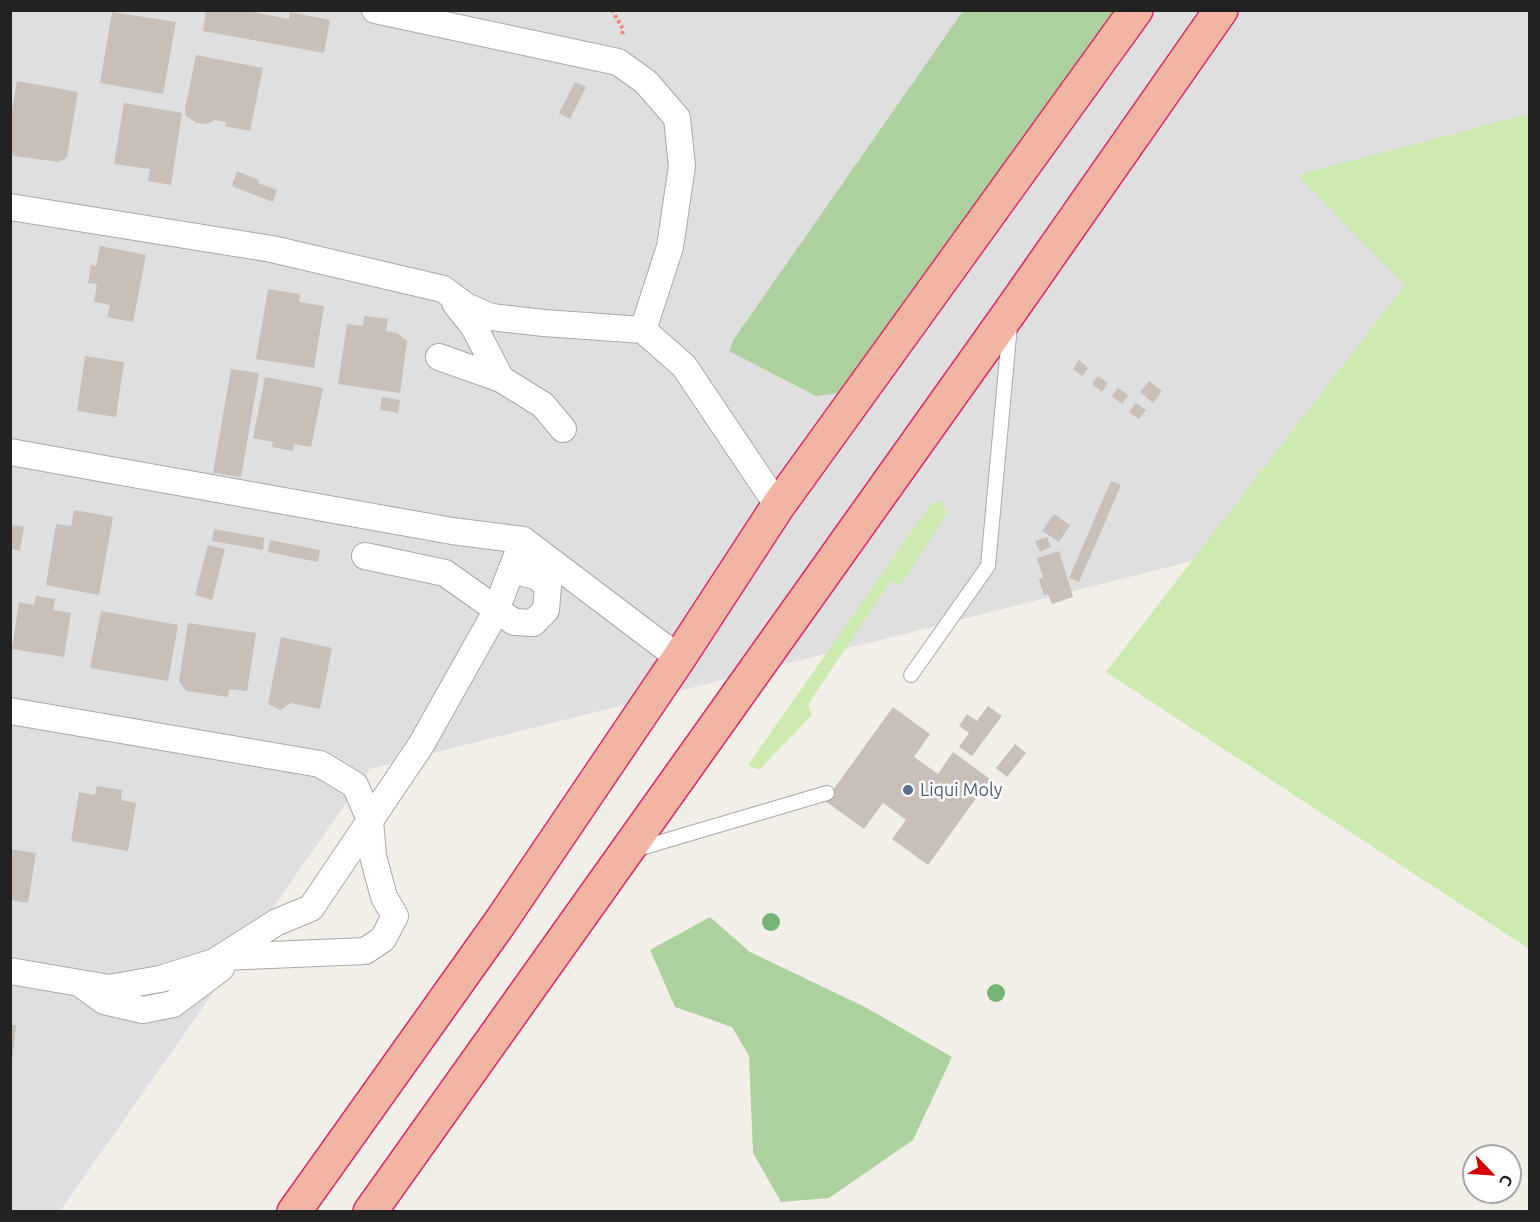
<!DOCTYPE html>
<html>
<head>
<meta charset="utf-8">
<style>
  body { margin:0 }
  #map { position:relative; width:1540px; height:1222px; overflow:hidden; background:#f2efe9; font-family:Ubuntu,sans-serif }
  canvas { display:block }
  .frame { position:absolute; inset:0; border:12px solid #222; pointer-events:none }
  .north { position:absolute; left:1462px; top:1144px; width:60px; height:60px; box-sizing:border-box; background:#fff; border:2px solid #a7a7a7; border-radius:50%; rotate:115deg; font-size:16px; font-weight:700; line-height:24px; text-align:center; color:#222 }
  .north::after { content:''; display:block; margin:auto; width:21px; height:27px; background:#d40000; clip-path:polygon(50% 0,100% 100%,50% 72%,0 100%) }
</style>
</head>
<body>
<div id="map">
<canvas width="1540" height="1222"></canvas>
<div class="frame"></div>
<div class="north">С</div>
</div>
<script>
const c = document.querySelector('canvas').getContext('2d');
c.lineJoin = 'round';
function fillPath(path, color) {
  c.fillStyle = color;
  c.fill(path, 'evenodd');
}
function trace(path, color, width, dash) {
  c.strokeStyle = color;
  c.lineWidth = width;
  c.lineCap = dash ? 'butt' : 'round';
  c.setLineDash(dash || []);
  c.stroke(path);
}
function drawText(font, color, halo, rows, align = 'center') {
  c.font = font + ' Ubuntu,sans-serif';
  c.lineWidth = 5;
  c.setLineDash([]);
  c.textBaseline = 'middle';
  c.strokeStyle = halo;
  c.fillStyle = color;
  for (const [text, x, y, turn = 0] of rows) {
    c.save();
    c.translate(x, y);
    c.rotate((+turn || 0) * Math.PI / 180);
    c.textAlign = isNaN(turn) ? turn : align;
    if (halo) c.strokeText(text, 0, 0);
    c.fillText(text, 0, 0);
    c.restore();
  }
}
fillPath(new Path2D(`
  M10,11H1529V476L370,769L60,1211H11Z`), '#e0dfdf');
fillPath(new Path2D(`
  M1529,114H1530L1529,949L1106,672L1405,285L1297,175Z
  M942,501L947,513L900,586L891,580L808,705L812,715L759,770L748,765L931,504Z`), '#cdebb0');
fillPath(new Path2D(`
  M963,11H1118L841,393L816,396L729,351L734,339Z
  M710,917L750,952L865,1007L952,1057L913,1140L829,1198L781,1202L753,1153L749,1056L732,1027L675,1007L650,950Z`), '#add19e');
fillPath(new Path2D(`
  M206,10H243L289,19L290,12L330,20L324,53L203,31Z
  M112,12L176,22L163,94L100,83Z
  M196,55L263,68L250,131L225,126L226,122L215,120L207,124L197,123L186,116L185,109Z
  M17,81L78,92L67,157L59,162L14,156L10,151V120Z
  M575,82L586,87L570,119L559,113Z
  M124,103L182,113L171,185L148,181L150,169L114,164Z
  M237,171L259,180L258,183L277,190L273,202L232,186Z
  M100,246L146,255L133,322L107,317L110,305L94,302L97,284L88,283L91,265L96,266Z
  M268,289L300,294L299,302L324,306L314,368L256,359Z
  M364,316L388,319L386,331L397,333L407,341L400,393L338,384L347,324L363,326Z
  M85,356L124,362L116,417L77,411Z
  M1079,360L1088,368L1082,376L1073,369Z
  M231,369L259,373L241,477L213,473Z
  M1098,376L1108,383L1102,392L1092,384Z
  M265,377L323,388L311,447L294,444L293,451L272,447L273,442L253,438Z
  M1149,381L1162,391L1153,403L1140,392Z
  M1118,388L1128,395L1122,404L1112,396Z
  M382,397L400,400L398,413L380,410Z
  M1136,403L1146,410L1139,419L1129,412Z
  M1111,481L1121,485L1079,582L1069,578Z
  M74,510L113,517L99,595L46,585L56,524L71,526Z
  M1054,514L1070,525L1059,542L1042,531Z
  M10,524L24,527L20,551L10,549Z
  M214,529L264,538L263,550L212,541Z
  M1047,537L1051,547L1040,552L1035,541Z
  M270,540L320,550L318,562L268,552Z
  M208,545L225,549L212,600L195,595Z
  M1059,551L1073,597L1052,604L1048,594L1044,595L1039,579L1043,577L1037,558Z
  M36,596L55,599L53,610L71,613L64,657L12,649L19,602L34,605Z
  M101,611L178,625L168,681L90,668Z
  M188,623L256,633L247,691L229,689L228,697L186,691L179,681Z
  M281,637L332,648L320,709L291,703L280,710L268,704Z
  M988,706L1002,716L972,756L959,747L969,733L959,726L967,714L977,721Z
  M893,707L930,734L914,757L938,774L953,752L990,779L928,865L892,839L906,820L883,803L864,829L825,801Z
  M1015,744L1026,753L1007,777L996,768Z
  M97,786L122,790L121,800L136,803L128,851L71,841L79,792L95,795Z
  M10,849L36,853L28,903L10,900Z
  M10,1025H16L12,1064H10Z`), '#c7bfb8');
const service = new Path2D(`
  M911,675L988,566L1010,325
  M634,850L827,793`);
const minor = new Path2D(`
  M375,10L618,62L646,82L677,118L682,166L670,247L643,330
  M10,207L272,249L443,289L466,306L491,317L544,323L643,330L684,366L778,506
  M455,303L474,327L501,379
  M439,357L501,379L543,405L563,429
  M10,452L452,531L523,540L679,658
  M365,556L445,573L514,622L533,623L546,610L548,586L536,576L511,570
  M10,711L320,764L355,785L370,820L373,856L384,897L395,916L383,939L365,951L223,957L221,968L173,1004L143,1010L104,1001L79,983
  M10,971L109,988L160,979L214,962L277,922L311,908L421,745L494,615L523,540`);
const trunk = new Path2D(`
  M294,1212L499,924L679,658L778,506L1136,10
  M370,1212L1012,309L1221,10`);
trace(service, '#a9a9a9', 16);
trace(minor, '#a9a9a9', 28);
trace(trunk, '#dc2a67', 36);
trace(new Path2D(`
  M612,10L623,29L622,36`), '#fa8072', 4, [3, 3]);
trace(service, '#fff', 14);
trace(minor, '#fff', 26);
trace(trunk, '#f2b4a3', 33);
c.fillStyle = '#74b475';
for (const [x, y] of [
  [771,922],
  [996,993]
]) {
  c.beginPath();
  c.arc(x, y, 9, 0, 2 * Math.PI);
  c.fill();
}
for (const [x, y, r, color] of [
  [908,790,6,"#5c6f8a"]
]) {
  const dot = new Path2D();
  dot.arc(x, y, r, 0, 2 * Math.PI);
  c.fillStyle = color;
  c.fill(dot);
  trace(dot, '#fff', 2);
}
drawText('18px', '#4e5e75', '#fff', [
  ["Liqui Moly",920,790]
], 'left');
</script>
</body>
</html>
